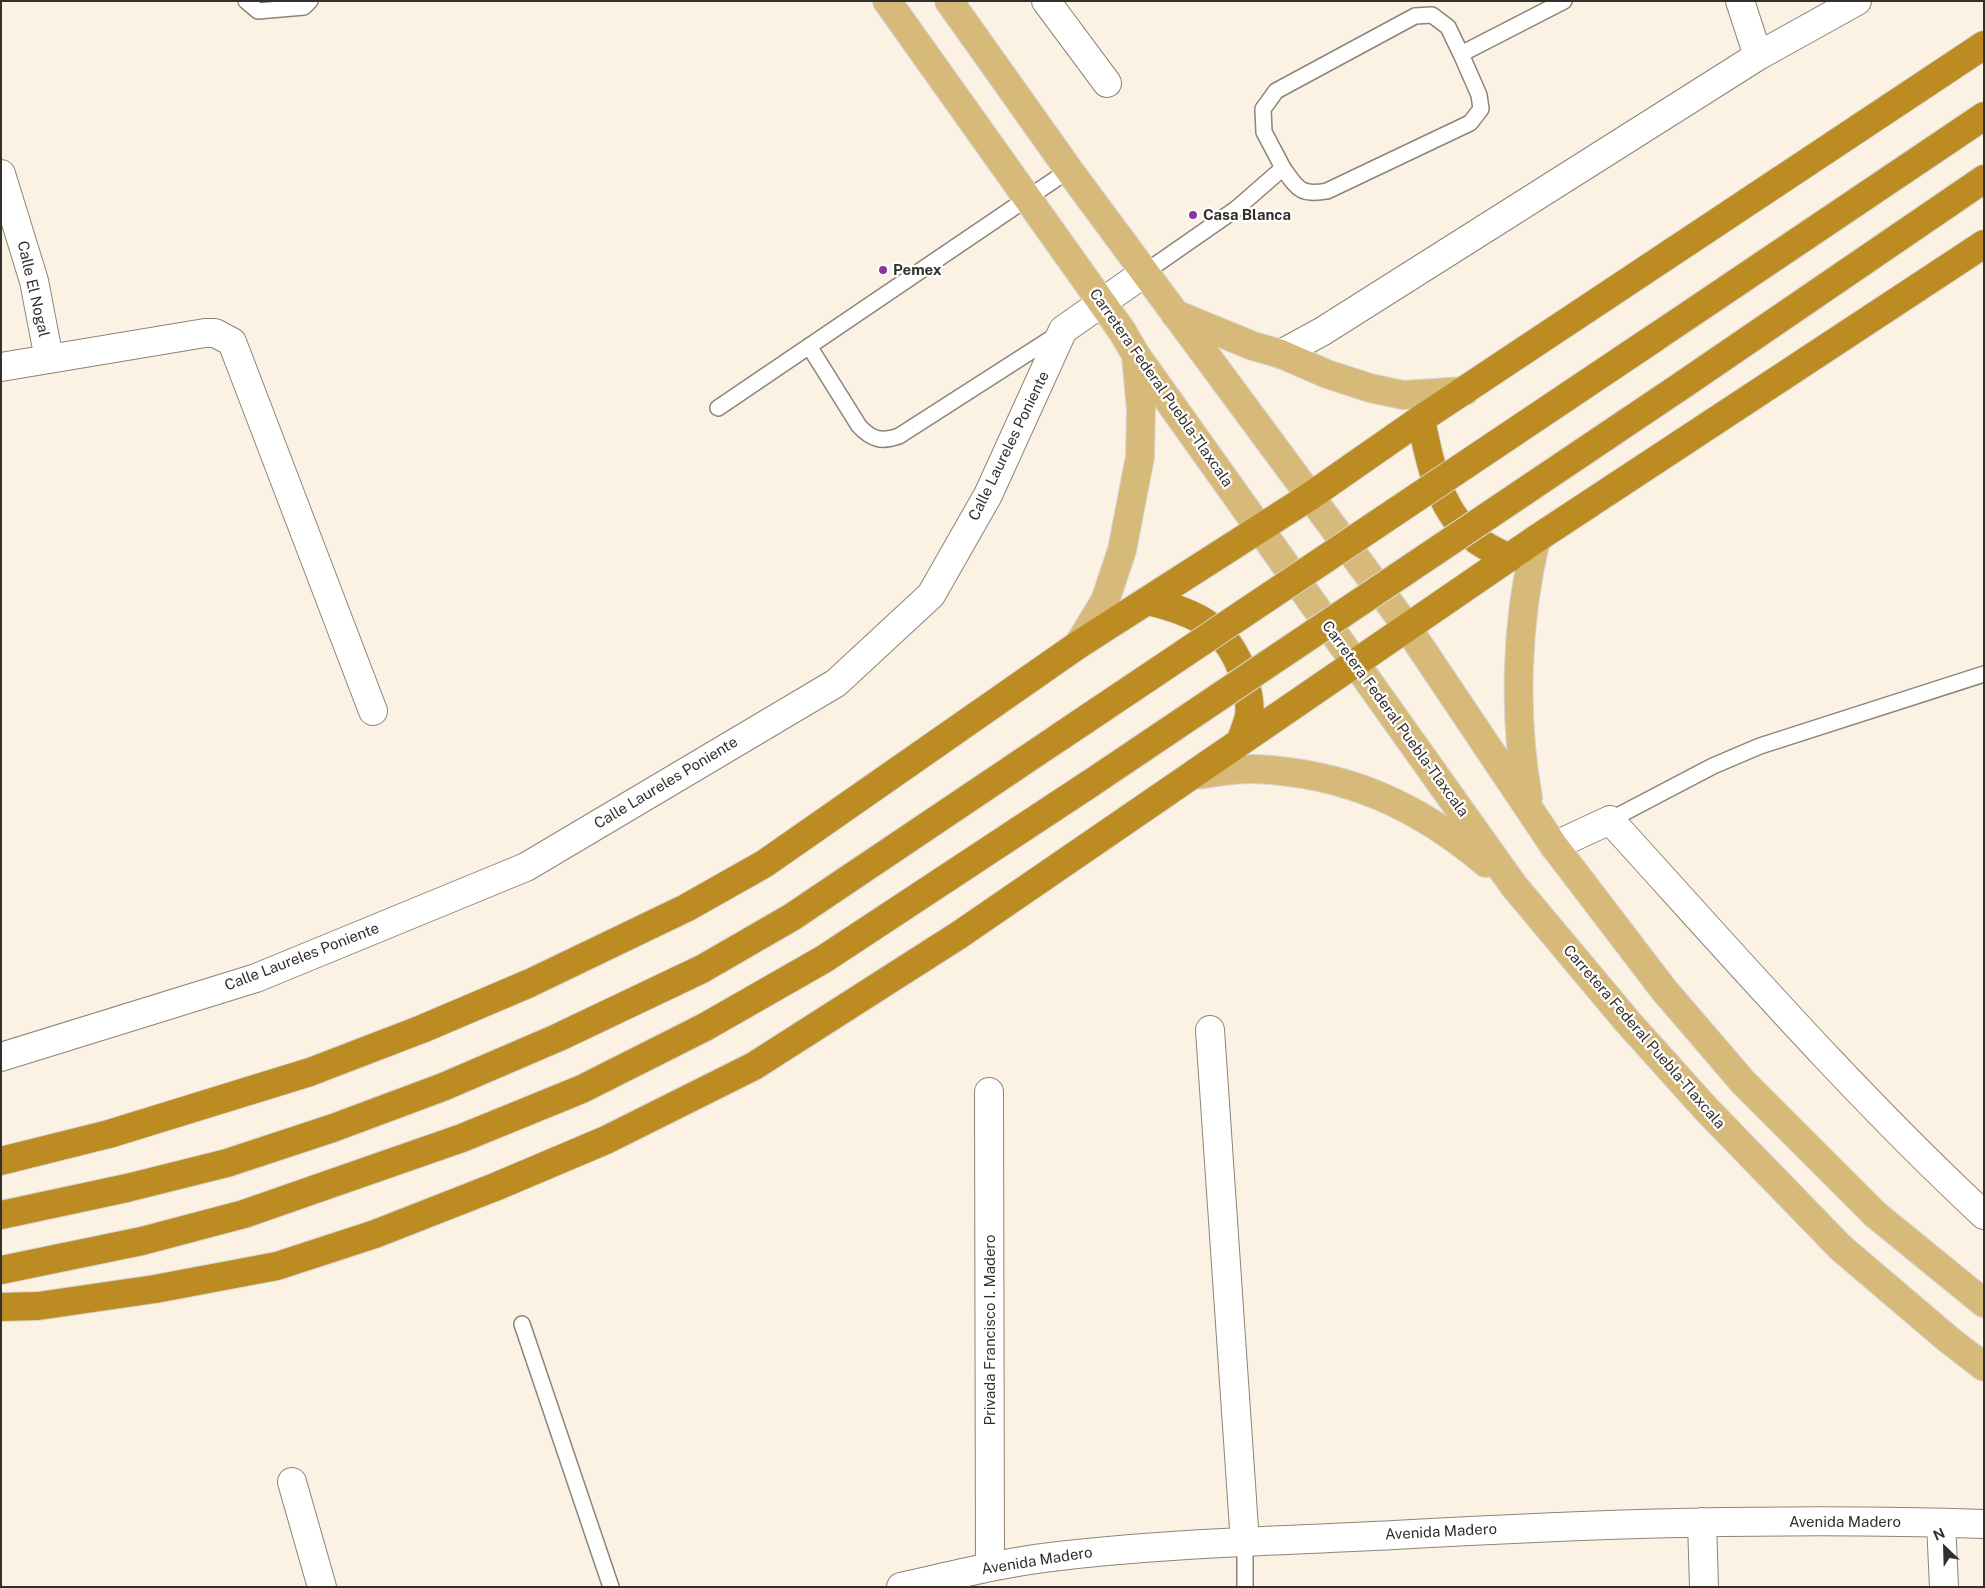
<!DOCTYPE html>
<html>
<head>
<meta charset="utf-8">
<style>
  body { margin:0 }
  #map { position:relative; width:1985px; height:1588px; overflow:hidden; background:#fbf2e4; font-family:"Public Sans",sans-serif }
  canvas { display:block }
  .frame { position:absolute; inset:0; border:2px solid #332f2a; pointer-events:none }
  .north { position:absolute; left:1920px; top:1523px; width:50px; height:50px; -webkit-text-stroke:4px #fff; paint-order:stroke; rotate:336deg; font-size:14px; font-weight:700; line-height:20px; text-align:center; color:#332f2a }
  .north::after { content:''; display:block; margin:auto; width:18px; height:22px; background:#332f2a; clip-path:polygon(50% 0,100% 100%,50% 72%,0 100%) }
</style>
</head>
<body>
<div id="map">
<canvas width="1985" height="1588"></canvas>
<div class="frame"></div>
<div class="north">N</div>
</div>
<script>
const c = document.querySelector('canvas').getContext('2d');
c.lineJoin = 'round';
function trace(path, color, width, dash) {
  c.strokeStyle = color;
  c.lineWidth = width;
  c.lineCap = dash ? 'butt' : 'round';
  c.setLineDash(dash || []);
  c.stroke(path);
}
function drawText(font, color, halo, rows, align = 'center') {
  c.font = font + ' "Public Sans",sans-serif';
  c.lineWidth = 4.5;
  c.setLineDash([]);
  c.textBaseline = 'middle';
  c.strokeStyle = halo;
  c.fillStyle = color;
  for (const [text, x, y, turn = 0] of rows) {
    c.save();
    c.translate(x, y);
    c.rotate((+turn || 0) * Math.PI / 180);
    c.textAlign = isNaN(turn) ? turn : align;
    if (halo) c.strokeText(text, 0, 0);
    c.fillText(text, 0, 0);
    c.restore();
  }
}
const lane = new Path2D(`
  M246,1L258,11L304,7L310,1
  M1283,168C1297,188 1300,196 1327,191L1470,123L1481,109L1479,95L1461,54
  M1144,273L1236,209L1283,168L1264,132L1263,109L1276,91L1415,16L1432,15L1448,27L1461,54L1564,1
  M809,346L859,426C872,440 882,442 899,436L1058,334
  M718,408L1069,170
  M1610,820L1713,766L1760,746L1984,674
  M522,1324L611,1587
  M1245,1543V1587`);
const street = new Path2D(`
  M1046,1L1107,83
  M1740,1L1758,56
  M1,174L34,281L49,359
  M1281,354L1323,331L1758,56L1857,1
  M1,367L205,333H215L232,342L373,711
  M1554,846L1610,820C1732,954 1851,1091 1984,1215
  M1210,1030L1245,1543
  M1,1057L256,978L526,867L836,683L931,595L988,495L1063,330L1144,273
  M989,1092L990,1567
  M292,1482L322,1587
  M1702,1522L1704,1587
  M1941,1523L1944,1587
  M901,1587C951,1576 1000,1563 1051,1557C1165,1543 1280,1541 1394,1535C1591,1524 1787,1517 1984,1524`);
const primary = new Path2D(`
  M887,1L1122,331L1136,355L1514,886L1627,1021L1707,1110L1841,1248L1948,1339L1984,1367
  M949,1L1069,170L1407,627L1554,846L1664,990L1743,1082L1876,1215L1984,1303
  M1175,314L1253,346L1281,354L1327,374L1370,388L1403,395L1465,391
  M1078,645L1105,601L1122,550L1140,457L1141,410L1136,356
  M1194,775C1214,773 1235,768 1255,769C1346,773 1417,805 1486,863
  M1528,798C1513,713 1516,623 1536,539`);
const highway = new Path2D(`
  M1653,339L1984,116
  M1684,384L1984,179
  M1421,419C1429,461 1440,515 1478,541C1488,548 1499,553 1509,558
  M1148,601C1195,612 1229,627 1244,677C1247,690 1251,702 1249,715C1248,723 1243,732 1241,741
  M1,1161L109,1134L310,1072L422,1029L530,983L686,908L764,864L1078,645L1309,497L1421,419L1984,45
  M1,1215L127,1188L227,1163L333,1128L443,1087L557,1038L702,969L792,917L1061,736
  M1,1270L142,1241L244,1214L462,1138L582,1089L705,1027L824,959L1091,783
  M1,1307L38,1306L155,1289L277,1266L375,1234L495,1187L606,1140L754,1066L959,935L1536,539L1984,244`);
trace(lane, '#8d8478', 18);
trace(street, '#8d8478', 30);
trace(primary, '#d6d5d4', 30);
trace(highway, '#d6d5d4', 30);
trace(lane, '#fff', 15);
trace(street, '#fff', 28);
trace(primary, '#d7ba7a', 28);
trace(highway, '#bc8c22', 28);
const highwayBridge = new Path2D(`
  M1061,736L1653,339
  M1091,783L1684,384`);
trace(highwayBridge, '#d6d5d4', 30, []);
trace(highwayBridge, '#bc8c22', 28);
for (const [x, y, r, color] of [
  [1193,215,5,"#8934a1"],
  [883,270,5,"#8934a1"]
]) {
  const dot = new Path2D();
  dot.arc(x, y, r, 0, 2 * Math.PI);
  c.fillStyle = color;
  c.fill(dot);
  trace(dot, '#fff', 2);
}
drawText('bold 15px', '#332f2a', '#fff', [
  ["Casa Blanca",1203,215],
  ["Pemex",893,270]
], 'left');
drawText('15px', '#332f2a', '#fff', [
  ["Calle El Nogal",33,289,77],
  ["Carretera Federal Puebla-Tlaxcala",1161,388,55],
  ["Calle Laureles Poniente",1009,446,-64],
  ["Carretera Federal Puebla-Tlaxcala",1395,719,54],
  ["Calle Laureles Poniente",666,783,-31],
  ["Calle Laureles Poniente",302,957,-21],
  ["Carretera Federal Puebla-Tlaxcala",1644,1037,49],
  ["Privada Francisco I. Madero",990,1330,-90],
  ["Avenida Madero",1845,1522],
  ["Avenida Madero",1441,1532,-3],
  ["Avenida Madero",1037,1561,-9]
]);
</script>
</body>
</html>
